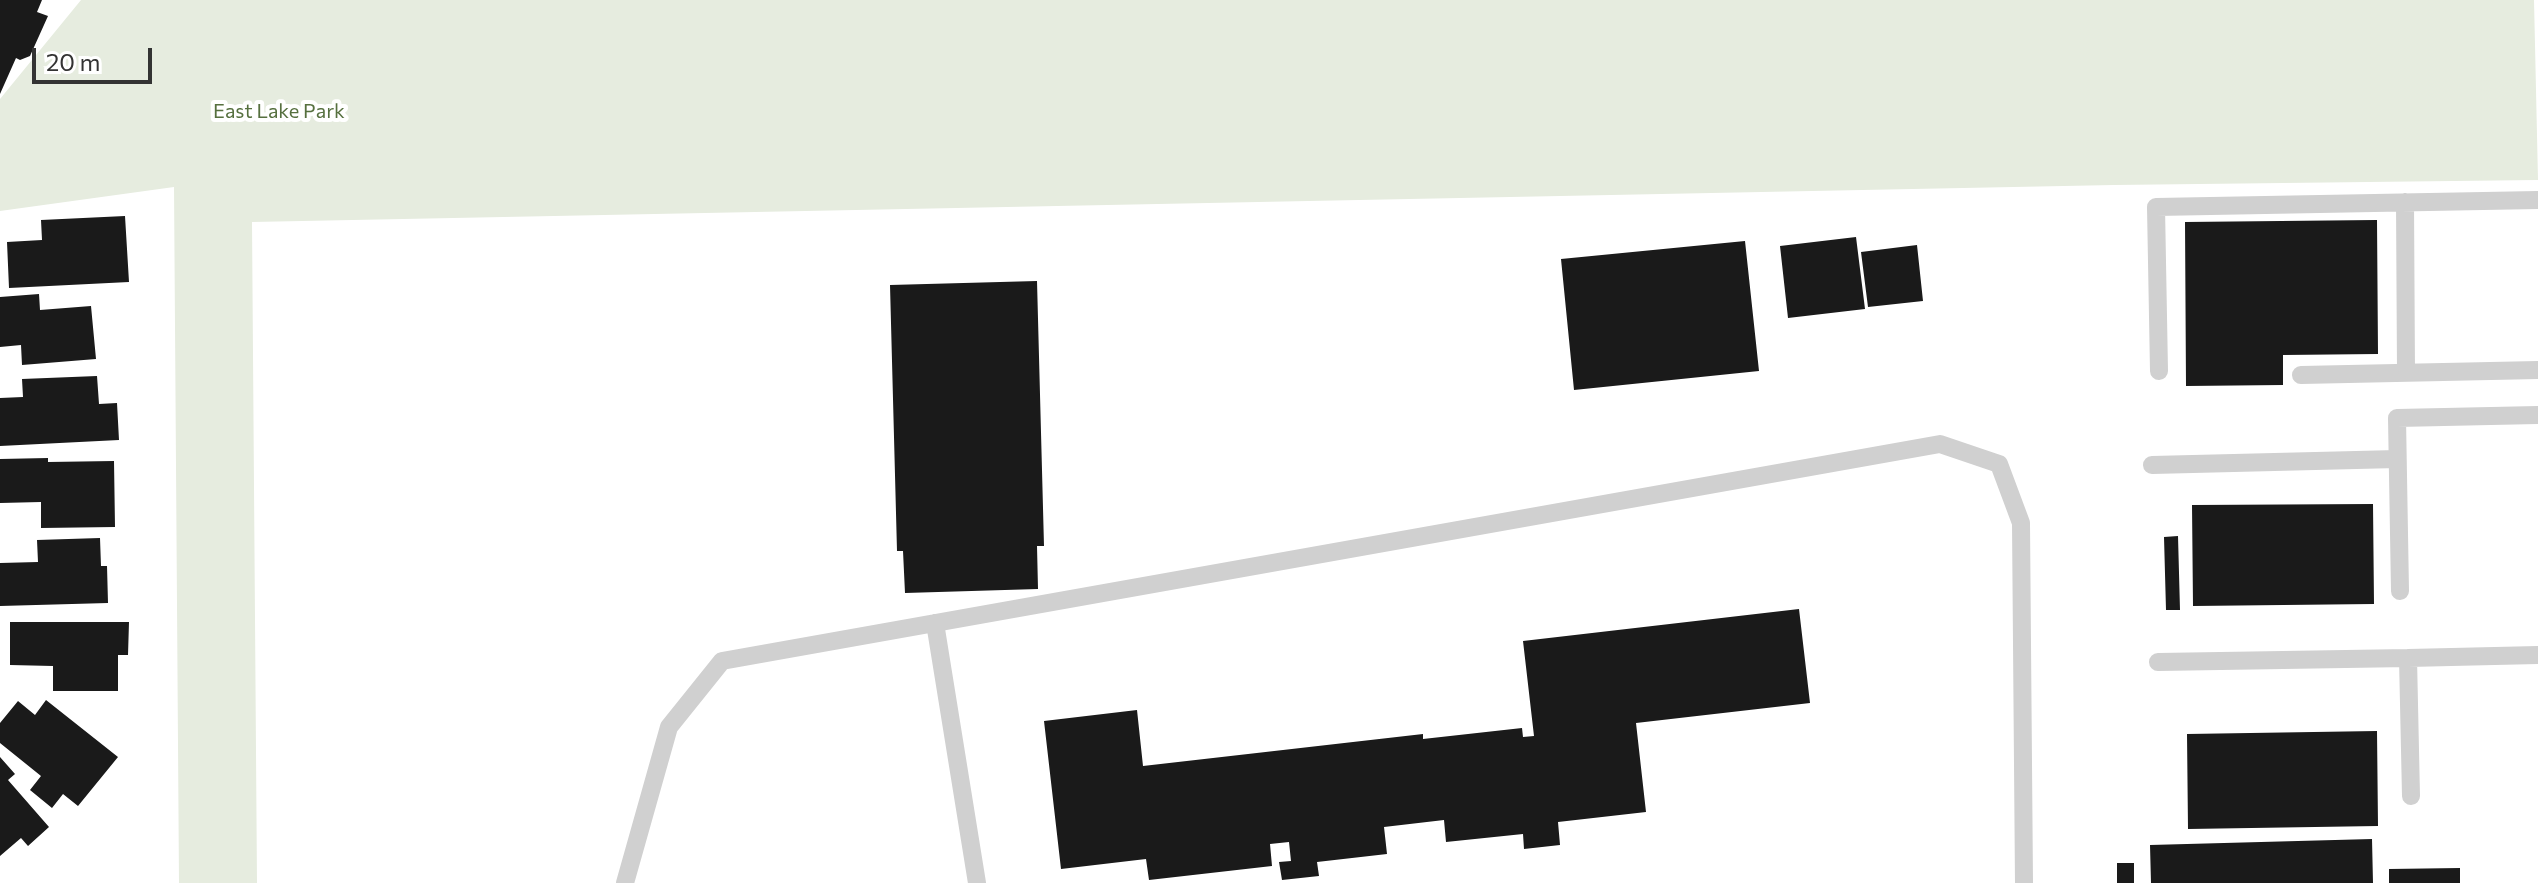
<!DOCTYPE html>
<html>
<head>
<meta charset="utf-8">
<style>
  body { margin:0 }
  #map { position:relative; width:2538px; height:883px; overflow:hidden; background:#fff; font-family:Commissioner,sans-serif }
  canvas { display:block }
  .scale { position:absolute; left:32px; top:48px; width:120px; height:36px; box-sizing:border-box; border:4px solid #333; border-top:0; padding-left:10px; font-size:24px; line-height:28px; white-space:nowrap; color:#333; -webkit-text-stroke:6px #fff; paint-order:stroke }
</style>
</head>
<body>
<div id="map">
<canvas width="2538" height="883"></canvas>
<div class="scale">20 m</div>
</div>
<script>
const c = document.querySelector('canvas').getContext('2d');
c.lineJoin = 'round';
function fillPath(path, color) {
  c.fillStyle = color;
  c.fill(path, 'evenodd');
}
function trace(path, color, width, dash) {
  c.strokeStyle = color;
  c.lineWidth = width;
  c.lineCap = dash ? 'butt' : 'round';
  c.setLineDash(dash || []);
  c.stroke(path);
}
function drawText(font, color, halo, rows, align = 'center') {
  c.font = font + ' Commissioner,sans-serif';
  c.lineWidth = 8;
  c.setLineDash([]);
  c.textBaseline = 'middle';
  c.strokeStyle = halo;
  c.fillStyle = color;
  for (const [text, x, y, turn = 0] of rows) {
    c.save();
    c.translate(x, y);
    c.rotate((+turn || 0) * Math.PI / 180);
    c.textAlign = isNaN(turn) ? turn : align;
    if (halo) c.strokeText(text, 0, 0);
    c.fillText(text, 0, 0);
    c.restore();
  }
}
fillPath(new Path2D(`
  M81,0H2534L2538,180L2114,185L252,222L257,883H179L174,187L0,211V99Z`), '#e6ecdf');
fillPath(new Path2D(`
  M0,0H42L37,12L48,16L30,56L20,60L16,58L0,94Z
  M125,216L129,282L9,288L7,242L42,240L41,220Z
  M2377,220L2378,354L2283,355V385L2186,386L2185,222Z
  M1856,237L1865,309L1788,318L1780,246Z
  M1745,241L1759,371L1574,390L1561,259Z
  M1917,245L1923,301L1868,307L1861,252Z
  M1037,281L1044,546H1037L1038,589L905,593L903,551H897L890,285Z
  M39,294L40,310L91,306L96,359L22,365L21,345L0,347V297Z
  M97,376L99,404L117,403L119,440L0,446V398L23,397L22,379Z
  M48,458V462L114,461L115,527L41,528V502L0,503V459Z
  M2373,504L2374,604L2193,606L2192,505Z
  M2178,536L2180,610H2166L2164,537Z
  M100,538L101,566H107L108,603L0,606V563L38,562L37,540Z
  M1799,609L1810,703L1636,723L1646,812L1558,822L1560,845L1524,849L1523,834L1446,842L1444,820L1384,827L1387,854L1317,862L1319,876L1282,880L1279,862L1291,861L1289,842L1270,844L1272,866L1149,880L1146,859L1061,869L1044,721L1137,710L1143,766L1423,734V739L1522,728L1523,737L1534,736L1523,641Z
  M10,622H129L128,655H118V691H53V666L10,665Z
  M46,700L118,757L78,806L63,794L52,808L30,790L41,776L0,743V723L18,701L35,715Z
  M2377,731L2378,826L2188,829L2187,734Z
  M0,757L15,774L8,780L49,827L28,846L21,838L0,856Z
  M2372,839L2373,883H2151L2150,845Z
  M2117,863H2134V883H2117Z
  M2460,868V883H2389V869Z`), '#1a1a1a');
trace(new Path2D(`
  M2405,202L2406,373
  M2159,371L2156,207L2538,200
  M2301,375L2538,370
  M2152,465L2397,459
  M2400,591L2397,418L2538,415
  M935,623L977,883
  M2158,662L2408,658
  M2411,796L2408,658L2538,655
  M625,883L669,727L722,661L1940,444L1999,464L2021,523L2024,883`), '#d0d0d0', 18);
drawText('20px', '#56703f', '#fff', [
  ["East Lake Park",279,111]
]);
</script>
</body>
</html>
